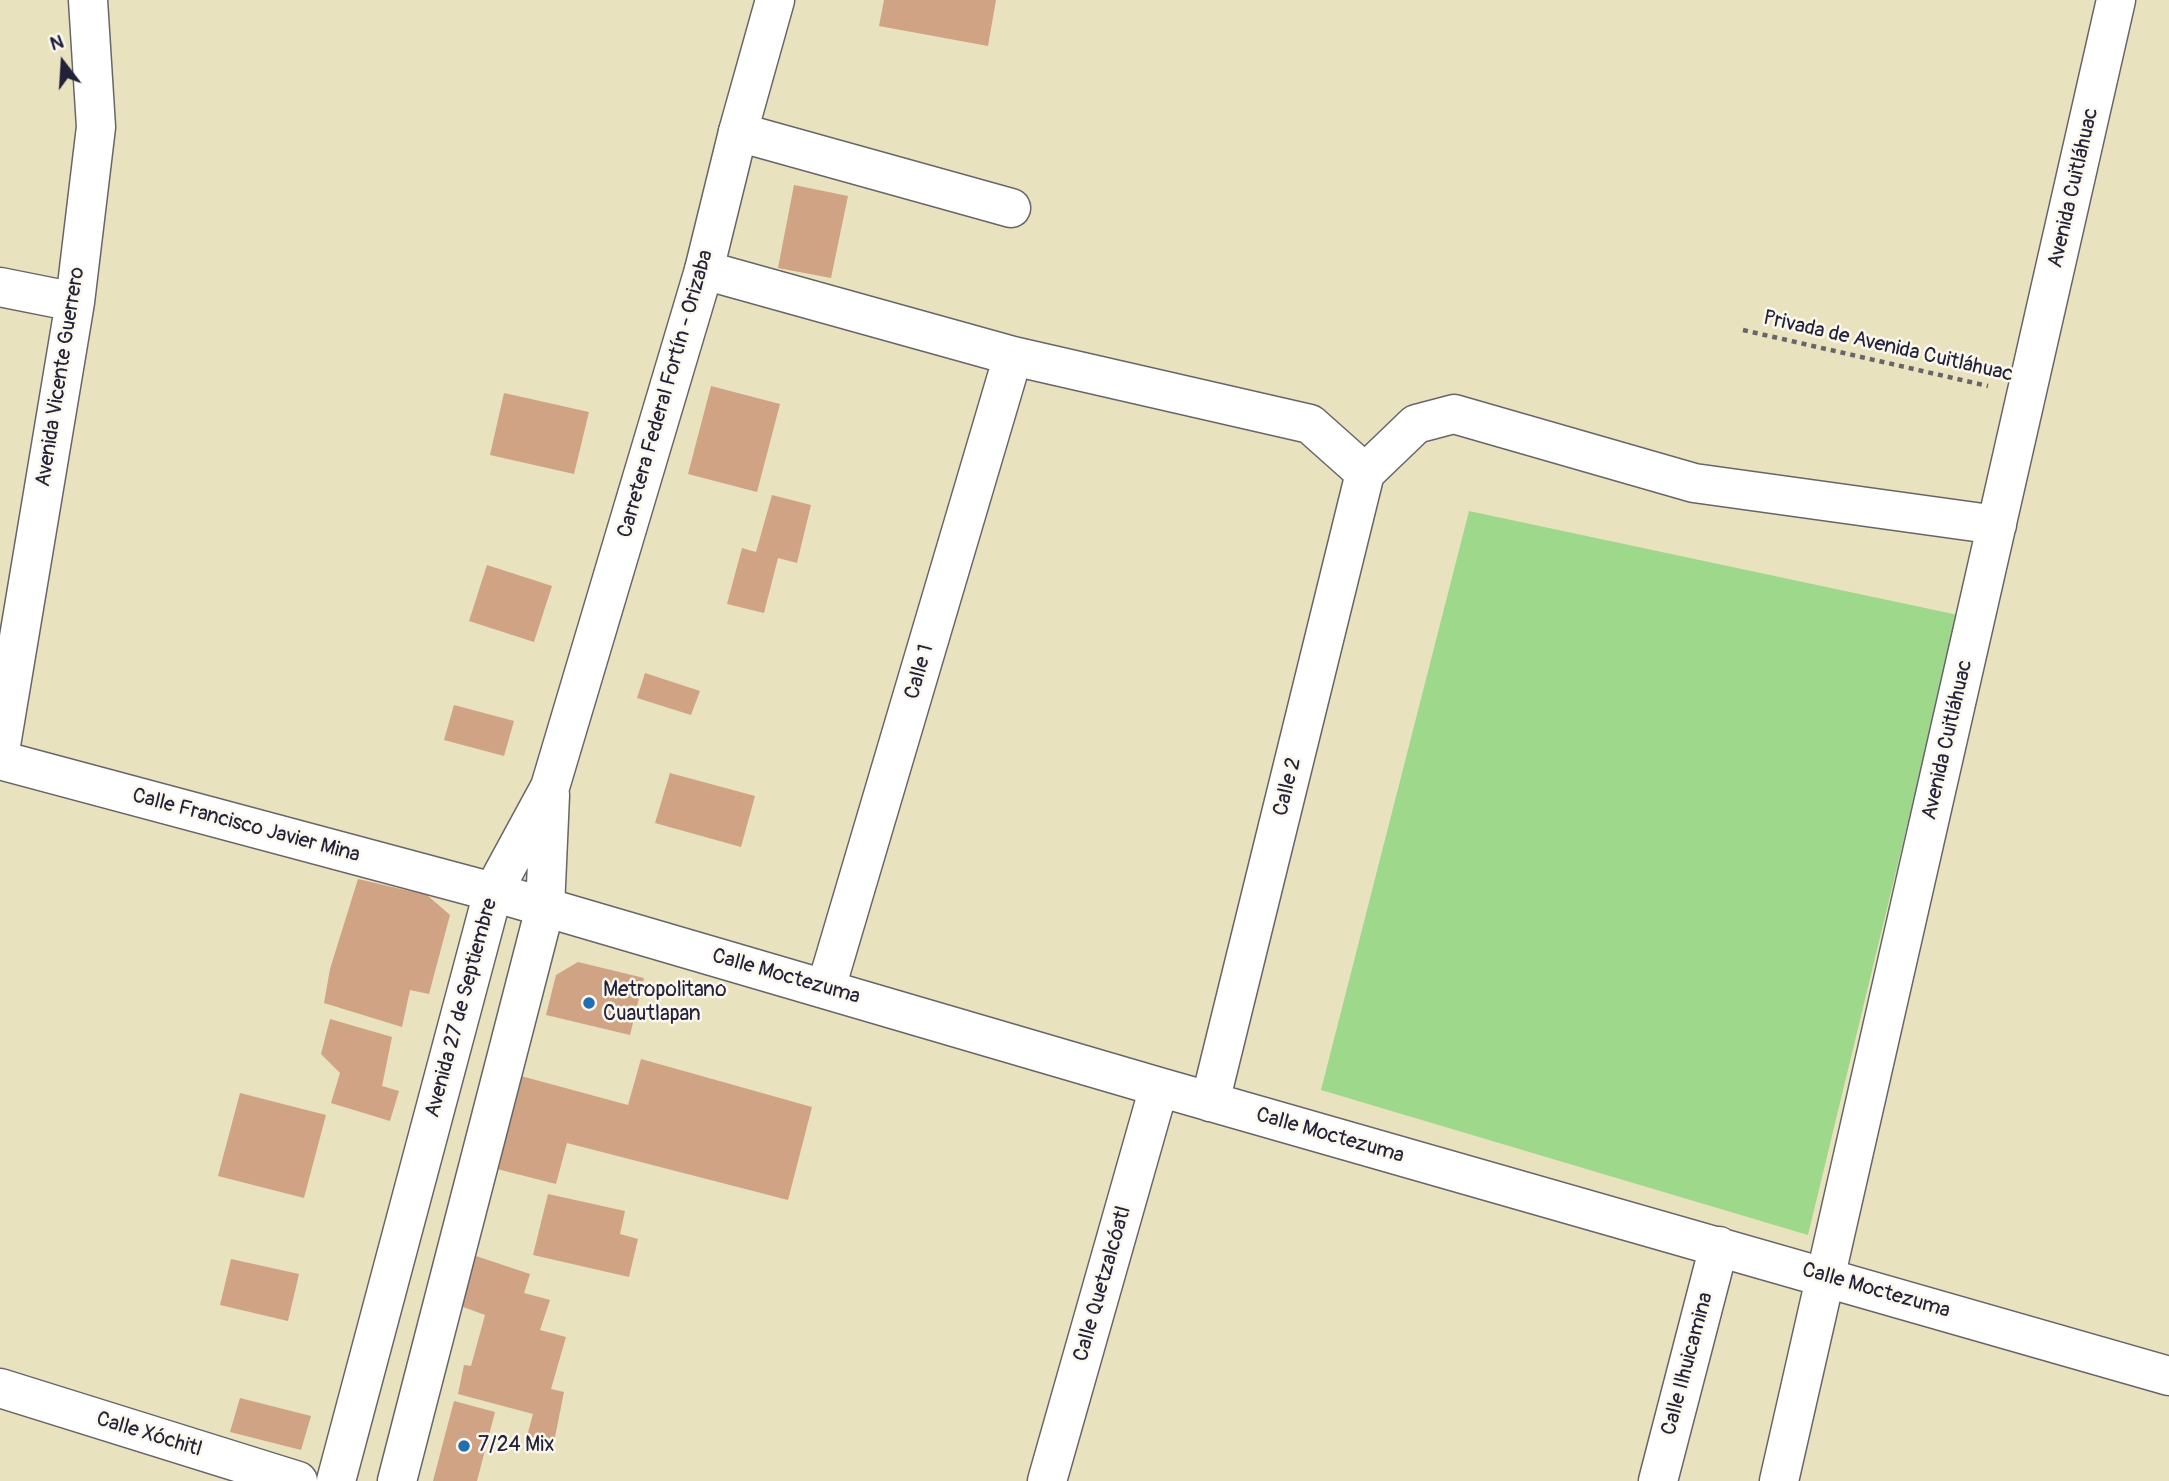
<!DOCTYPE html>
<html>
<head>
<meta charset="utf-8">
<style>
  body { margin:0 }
  #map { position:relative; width:2169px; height:1481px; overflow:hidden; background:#e9e2bf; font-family:Pangolin,sans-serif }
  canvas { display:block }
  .north { position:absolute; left:28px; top:28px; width:70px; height:70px; -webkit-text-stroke:5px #fbf7ec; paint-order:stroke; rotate:343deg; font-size:19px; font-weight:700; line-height:28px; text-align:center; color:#22223b }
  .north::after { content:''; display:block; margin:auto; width:24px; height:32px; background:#22223b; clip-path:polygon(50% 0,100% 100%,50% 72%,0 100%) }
</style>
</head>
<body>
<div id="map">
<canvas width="2169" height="1481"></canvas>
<div class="north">N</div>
</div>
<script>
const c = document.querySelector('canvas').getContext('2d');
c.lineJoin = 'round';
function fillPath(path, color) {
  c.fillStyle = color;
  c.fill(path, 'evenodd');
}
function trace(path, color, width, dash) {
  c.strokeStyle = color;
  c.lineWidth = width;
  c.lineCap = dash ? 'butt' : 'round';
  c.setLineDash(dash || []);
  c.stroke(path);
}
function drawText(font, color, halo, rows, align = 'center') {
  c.font = font + ' Pangolin,sans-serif';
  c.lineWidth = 5;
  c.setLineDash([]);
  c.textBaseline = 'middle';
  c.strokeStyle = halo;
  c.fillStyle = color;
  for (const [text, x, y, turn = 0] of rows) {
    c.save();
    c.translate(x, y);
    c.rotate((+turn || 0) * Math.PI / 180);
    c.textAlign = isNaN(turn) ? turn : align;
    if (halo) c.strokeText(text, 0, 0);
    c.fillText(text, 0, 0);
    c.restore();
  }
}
fillPath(new Path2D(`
  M1469,511L1958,615L1808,1235L1321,1090Z`), '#9ed88b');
fillPath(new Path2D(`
  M884,0H996L988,46L879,26Z
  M794,185L848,196L831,278L778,268Z
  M711,386L780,404L757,492L688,474Z
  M504,393L589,412L574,474L490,455Z
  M772,495L811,505L797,563L778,558L764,613L727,604L742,548L756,552Z
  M487,565L552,586L534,642L469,621Z
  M645,673L700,691L691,715L637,698Z
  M454,705L514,721L504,756L444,740Z
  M670,773L755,796L741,847L655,823Z
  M358,879L427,895L450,915L429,994L410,990L402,1027L324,1003L330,969Z
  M578,962L644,978L630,1035L546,1015L556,975Z
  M330,1019L392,1037L382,1086L399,1091L390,1121L331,1103L340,1073L321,1054Z
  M641,1059L812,1107L788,1200L567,1143L556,1184L497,1169L521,1076L628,1105Z
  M240,1093L326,1115L304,1198L218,1176Z
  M548,1194L625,1211L620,1234L638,1239L629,1277L533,1255Z
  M470,1254L530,1274L524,1293L550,1300L540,1330L566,1337L551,1389L564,1392L554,1442L527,1436L533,1414L458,1394L464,1365L471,1366L485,1315L455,1304Z
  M231,1259L299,1274L288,1321L220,1305Z
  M240,1398L311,1416L301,1450L230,1432Z
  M454,1401L495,1412L477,1481H433Z`), '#cfa384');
const minor = new Path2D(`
  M738,132L1011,208
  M704,270L1013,356L1310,424L1365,473L1416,424L1454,414L1694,483L1997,525
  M0,287L75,302
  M0,751L75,302L96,127L88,0
  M0,760L493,892L1159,1087L2169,1376
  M826,988L1013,356
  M1210,1102L1365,473
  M0,1388L298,1481
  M1047,1481L1159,1087
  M1658,1481L1719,1246
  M1779,1481L2116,0`);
const major = new Path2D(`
  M336,1481L493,892L550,787L704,270L738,132L775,0
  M397,1481L545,908L550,795`);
trace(minor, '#686569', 41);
trace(major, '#686569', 41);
trace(new Path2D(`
  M1743,330L1988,386`), '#686569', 4.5, [5, 5]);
trace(minor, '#fff', 38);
trace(major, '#fff', 38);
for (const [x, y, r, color] of [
  [589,1003,7,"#1f6fb2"],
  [464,1446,7,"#1f6fb2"]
]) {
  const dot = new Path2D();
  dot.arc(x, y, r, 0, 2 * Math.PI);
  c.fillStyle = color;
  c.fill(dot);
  trace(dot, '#fbf7ec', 2.5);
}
drawText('21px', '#22223b', '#fbf7ec', [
  ["Avenida Cuitláhuac",2074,188,-77],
  ["Privada de Avenida Cuitláhuac",1888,347,13],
  ["Avenida Vicente Guerrero",61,377,-81],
  ["Carretera Federal Fortín - Orizaba",666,394,-74],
  ["Calle 1",920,672,-74],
  ["Avenida Cuitláhuac",1948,740,-77],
  ["Calle 2",1288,787,-76],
  ["Calle Francisco Javier Mina",246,826,15],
  ["Calle Moctezuma",786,977,16],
  ["Avenida 27 de Septiembre",462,1008,-75],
  ["Calle Moctezuma",1330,1136,16],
  ["Calle Quetzalcóatl",1103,1284,-74],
  ["Calle Moctezuma",1876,1291,16],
  ["Calle Ilhuicamina",1688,1364,-75],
  ["Calle Xóchitl",149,1435,17]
]);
drawText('21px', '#22223b', '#fbf7ec', [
  ["Metropolitano",603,991],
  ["Cuautlapan",603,1015],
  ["7/24 Mix",478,1446]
], 'left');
</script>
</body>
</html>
